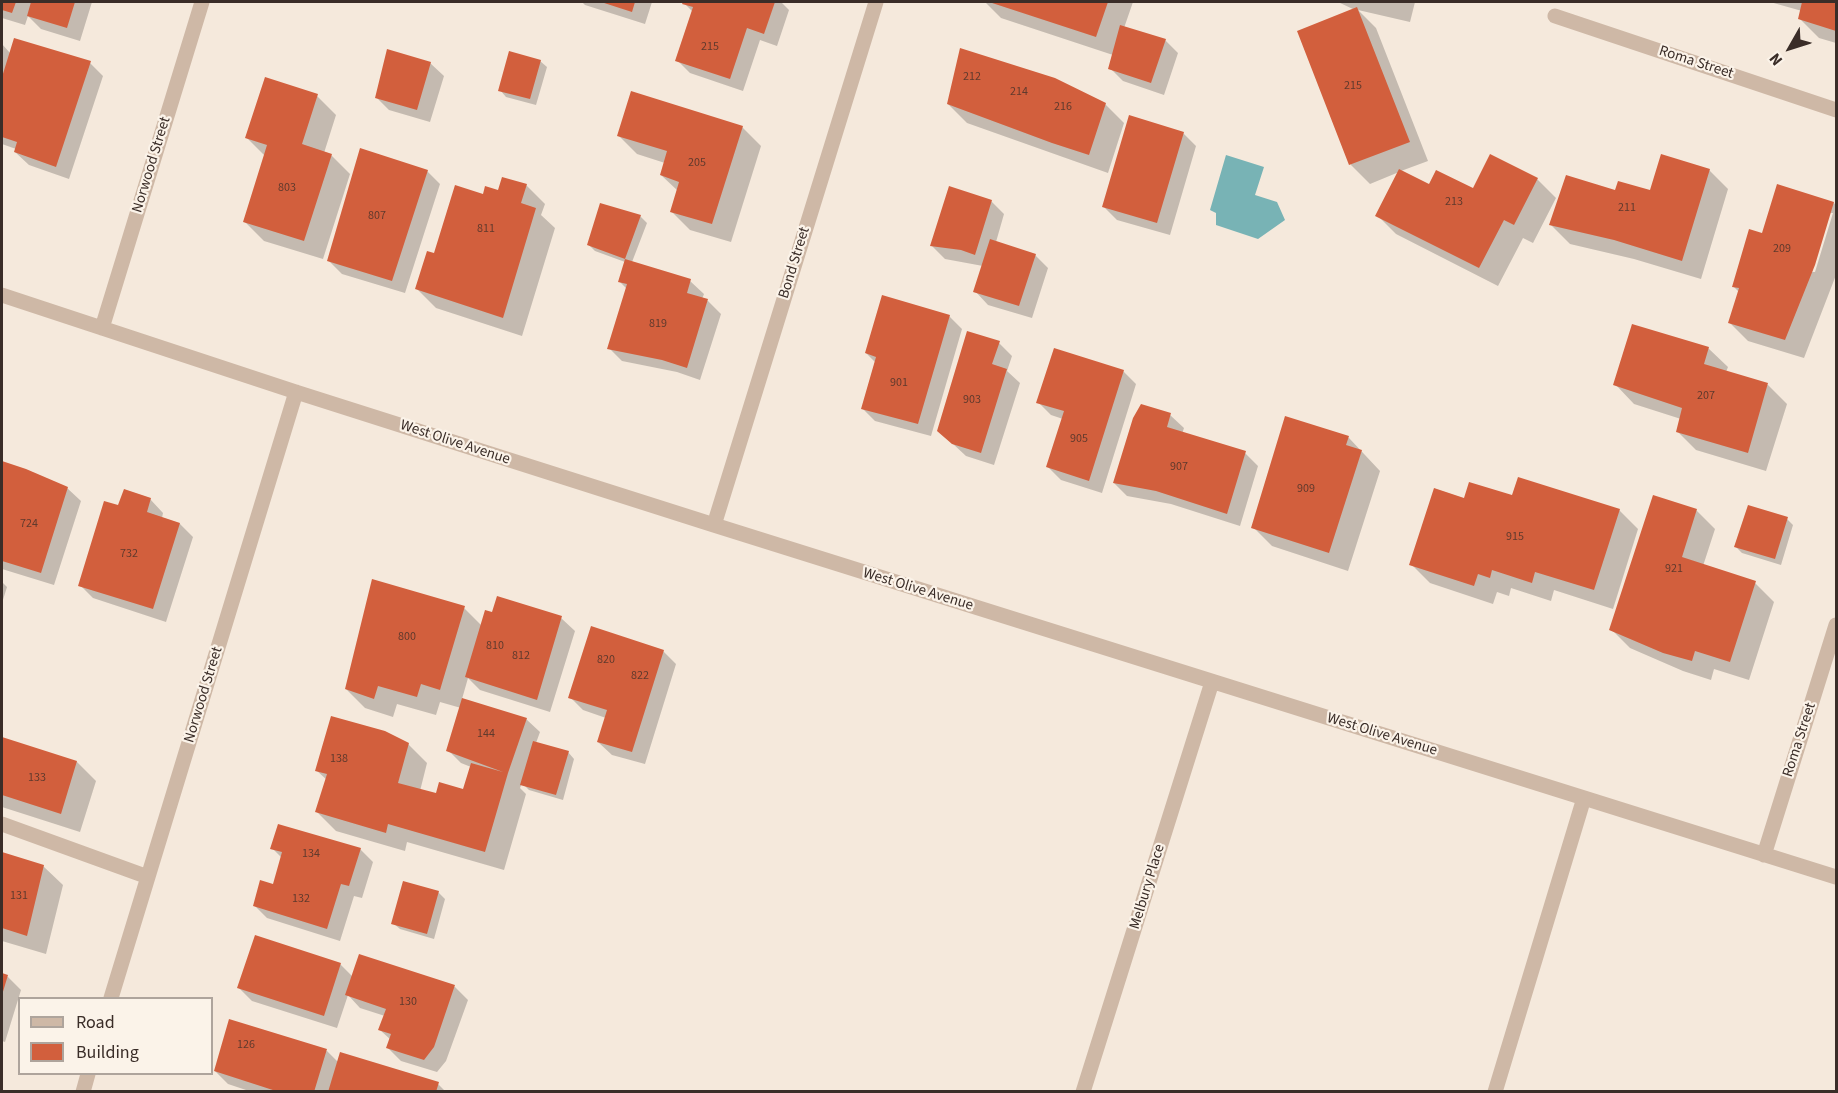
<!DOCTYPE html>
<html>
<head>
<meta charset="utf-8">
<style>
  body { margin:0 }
  #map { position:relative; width:1838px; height:1093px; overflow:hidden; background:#f5e9dc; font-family:"Source Sans 3",sans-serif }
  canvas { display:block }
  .frame { position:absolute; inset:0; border:3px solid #3a2d28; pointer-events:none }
  .legend { position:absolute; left:18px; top:997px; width:195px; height:78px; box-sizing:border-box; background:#fbf3e9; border:2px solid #aea49c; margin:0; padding:8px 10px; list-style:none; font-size:18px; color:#3a2d28 }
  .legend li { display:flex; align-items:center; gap:12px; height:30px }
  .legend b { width:30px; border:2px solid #aea49c }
  .north { position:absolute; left:1760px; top:18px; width:60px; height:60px; -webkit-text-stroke:4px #fbf3e9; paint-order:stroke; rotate:231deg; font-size:16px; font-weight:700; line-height:24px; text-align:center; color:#3a2d28 }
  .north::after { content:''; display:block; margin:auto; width:21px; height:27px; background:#3a2d28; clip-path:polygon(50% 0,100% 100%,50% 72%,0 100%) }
</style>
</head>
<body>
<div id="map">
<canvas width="1838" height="1093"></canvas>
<div class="frame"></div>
<ul class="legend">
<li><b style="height:8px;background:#ceb8a6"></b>Road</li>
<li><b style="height:16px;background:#d25f3d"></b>Building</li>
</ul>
<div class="north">N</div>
</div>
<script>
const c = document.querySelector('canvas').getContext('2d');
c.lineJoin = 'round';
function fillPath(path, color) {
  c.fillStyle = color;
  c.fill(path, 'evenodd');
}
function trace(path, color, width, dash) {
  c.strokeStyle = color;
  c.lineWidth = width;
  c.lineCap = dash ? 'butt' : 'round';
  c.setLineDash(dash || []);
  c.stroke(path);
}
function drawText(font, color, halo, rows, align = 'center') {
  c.font = font + ' "Source Sans 3",sans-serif';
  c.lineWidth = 4.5;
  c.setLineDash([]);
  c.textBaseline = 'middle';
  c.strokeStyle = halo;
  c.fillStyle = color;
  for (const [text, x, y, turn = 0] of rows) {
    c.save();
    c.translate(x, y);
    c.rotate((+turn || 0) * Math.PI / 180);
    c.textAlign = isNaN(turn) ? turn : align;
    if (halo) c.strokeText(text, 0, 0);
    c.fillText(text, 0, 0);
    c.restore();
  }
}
fillPath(new Path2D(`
  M1226,155L1264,167L1255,195L1277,202L1285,220L1258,239L1216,225V213L1210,210Z`), '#78b3b5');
fillPath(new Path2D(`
  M2,2H92L80,41L41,29L28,16L25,25L2,18Z
  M582,2H652L645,24L585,5Z
  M684,2H781L789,10L777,46L760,40L743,91L690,73L677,60L693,12L684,3Z
  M985,2H1133L1124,28L1165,40L1178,53L1164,95L1123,81L1110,68L1113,55L1001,18Z
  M1338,2H1415L1410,22L1358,10L1376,28L1428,161L1401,171L1430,186L1474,190L1537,179L1556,198L1533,243L1523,238L1498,286L1396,234L1377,215L1399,172L1370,184L1351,165L1299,32L1355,10Z
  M1770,2H1836V43L1819,38L1800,19L1802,11Z
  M2,44L10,53L90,63L103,76L69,179L29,165L15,152L16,149L2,144Z
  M540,61L547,67L536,105L506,97L500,90Z
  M430,63L444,76L430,122L389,110L376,97Z
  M317,96L336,115L324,153L331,155L350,174L323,259L264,241L245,222L265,156L247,138Z
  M948,104H1105L1124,123L1108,173L967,123Z
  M742,127L761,146L731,242L690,230L671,211L678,191L661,175L665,163L637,154L618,135Z
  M1183,133L1196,146L1170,235L1117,220L1104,207Z
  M1709,170L1728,189L1701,279L1634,259L1570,244L1551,225L1616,192H1651Z
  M427,171L440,184L405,293L342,274L329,261Z
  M526,185L545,204L541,215L555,228L522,336L436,308L417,289L435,255L484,195Z
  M991,201L1004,214L996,242L1035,255L1048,268L1032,318L988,305L975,291L983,266L945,259L932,246Z
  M1834,203L1836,206V275L1804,358L1748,341L1729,322L1739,292L1733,286L1763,235ZM1829,213H1833L1815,272H1812Z
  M640,216L647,223L632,262L690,281L704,294L702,299L708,301L721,314L700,380L677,372L622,361L609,348L627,289L620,282L625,262L595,251L589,245Z
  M949,316L962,329L931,436L875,421L862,408L875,362L866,353Z
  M999,343L1012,356L1007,371L1020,383L994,465L966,456L938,430Z
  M1708,348L1728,367L1726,372L1768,385L1787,404L1766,471L1696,450L1677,431L1681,419L1634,404L1615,384Z
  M1123,371L1136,384L1102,493L1061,480L1048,467L1063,419L1051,415L1038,402Z
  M1170,415L1184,428L1182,434L1245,453L1258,466L1240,526L1171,504L1127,496L1114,483Z
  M1286,418L1349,438L1380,471L1348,571L1272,546L1253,527Z
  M3,463L67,488L81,501L54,585L2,569V469Z
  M1513,497L1619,510L1638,529L1613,609L1554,590L1551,601L1511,588L1509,596L1497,592L1493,604L1430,583L1411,564L1465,500Z
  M150,499L163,513L162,518L180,524L193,537L166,622L93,598L80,585L119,507Z
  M1696,510L1715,529L1703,566L1755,583L1774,602L1749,680L1714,669L1711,680L1683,671L1630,648L1611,629Z
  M1787,519L1793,525L1781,565L1742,553L1736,547Z
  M2,582L7,587L2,603Z
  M464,608L482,626L561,618L575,631L550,712L480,690L468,678L462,699L526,719L540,732L536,743L568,752L574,759L563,800L529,790L522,783L520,788L526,794L504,870L407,842L405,851L336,831L317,812L327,780L316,770L408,744L427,763L420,791L437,795L464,791L471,767L461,763L448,750L461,708L440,702L436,715L397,704L393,717L365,708L346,689Z
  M663,651L676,664L645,764L612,755L598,742L606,718L583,710L570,697Z
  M2,739L77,762L96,781L80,832L2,807Z
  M272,848L360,849L373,862L362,898L354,896L340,941L267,918L254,905L274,886L282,858Z
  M2,853L43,866L63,885L46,954L2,941Z
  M438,892L445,899L434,939L400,929L393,923Z
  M360,956L455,987L468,1000L446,1061L437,1072L401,1061L388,1048L391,1040L380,1030L385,1016L360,1008L348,995L337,1028L252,1001L239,988L340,964L353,977Z
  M2,975L8,977L21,990L5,1042L2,1041Z
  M327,1051L338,1062L438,1084L446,1092H252L228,1084L215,1071Z`), '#0003');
fillPath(new Path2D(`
  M2,2H16L12,13L2,10Z
  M31,2H75L67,28L27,16Z
  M601,2H635L632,12Z
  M683,2H775L764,34L747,28L730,79L675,61L693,7L682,4Z
  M989,2H1108L1096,37Z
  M1802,2H1836V31L1798,19Z
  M1357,7L1410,142L1349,165L1297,31Z
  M1120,25L1166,39L1151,83L1108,69Z
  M14,38L91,61L56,167L14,152L17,142L2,137V77Z
  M960,48L1055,78L1106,103L1089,155L1052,143L947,104Z
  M387,49L431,62L417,110L375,98Z
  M509,51L541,60L530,99L498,91Z
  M265,77L318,94L302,144L332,154L304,241L243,222L267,145L245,138Z
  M631,91L743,126L712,224L670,212L679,182L660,175L667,151L617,136Z
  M1129,115L1184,132L1157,223L1102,207Z
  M360,148L428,170L392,281L327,261Z
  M1490,154L1538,178L1514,225L1504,220L1479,268L1375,216L1399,169L1429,184L1436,170L1473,188Z
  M1661,154L1710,169L1682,261L1614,240L1549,225L1566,175L1615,190L1618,181L1650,190Z
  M502,177L527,184L521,203L536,208L503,318L415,289L427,251L434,253L455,185L483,194L485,186L498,190Z
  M1777,184L1834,202L1815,265L1785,340L1728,323L1739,288L1732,287L1749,229L1762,233Z
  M949,186L992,200L975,255L961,250L930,246Z
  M600,203L641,215L625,259L587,245Z
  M990,239L1036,254L1019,306L973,292Z
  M625,259L691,279L687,293L708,299L687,368L662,360L607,349L627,284L618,282Z
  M882,295L950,315L918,424L861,409L876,357L865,353Z
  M1632,324L1709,347L1704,364L1768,383L1748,453L1676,432L1682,408L1613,385Z
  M967,331L1000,341L992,364L1007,369L981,453L952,444L937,431Z
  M1054,348L1124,370L1089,481L1046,467L1064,411L1036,403Z
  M1141,404L1171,413L1167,427L1246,451L1227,514L1156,491L1113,483L1133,418Z
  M1285,416L1349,436L1346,445L1362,450L1329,553L1251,528Z
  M2,461L26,469L68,487L41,573L2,561Z
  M1518,477L1620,509L1594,590L1535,572L1532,583L1492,570L1490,578L1478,574L1474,586L1409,565L1434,488L1464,498L1469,482L1512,495Z
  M124,489L151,498L147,512L180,523L153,609L78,586L104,501L118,505Z
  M1653,495L1697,509L1682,557L1756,581L1730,662L1695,651L1692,661L1663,653L1609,630Z
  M1748,505L1788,517L1775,559L1734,547Z
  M372,579L465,606L440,690L421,684L417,697L378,686L374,699L345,689Z
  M497,596L562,616L537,700L465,677L485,610L492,612Z
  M591,626L664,650L632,752L597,742L607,710L568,698Z
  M462,698L527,718L508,773L485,852L388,824L386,833L315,812L327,774L315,771L331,716L385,731L409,743L398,783L436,793L439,782L463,789L471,763L503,772L446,751Z
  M2,737L77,761L61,814L2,795Z
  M533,741L569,751L556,795L520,785Z
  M278,824L361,848L349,886L341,884L327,929L253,906L260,880L273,884L282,852L270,849Z
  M2,852L44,865L27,936L2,928Z
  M403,881L439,891L427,934L391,924Z
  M255,935L341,963L324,1016L237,988Z
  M359,954L455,985L434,1047L424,1060L386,1048L391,1034L378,1030L386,1009L345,995Z
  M2,973L8,975L2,995Z
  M229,1019L327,1049L314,1092H279L214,1071Z
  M340,1052L439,1082L436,1092H328Z`), '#d25f3d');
trace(new Path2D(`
  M1555,16L1836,110
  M2,295L296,392L714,525L1836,877
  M102,328L202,2
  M714,525L876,2
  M2,824L148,877
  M1764,855L1836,625
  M111,998L296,392
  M83,1092L88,1074
  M1083,1092L1212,682
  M1495,1092L1584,798`), '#ceb8a6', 15);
drawText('12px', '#603a2d', null, [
  ["215",710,47],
  ["212",972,77],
  ["215",1353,86],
  ["214",1019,92],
  ["216",1063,107],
  ["205",697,163],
  ["803",287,188],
  ["213",1454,202],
  ["211",1627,208],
  ["807",377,216],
  ["811",486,229],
  ["209",1782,249],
  ["819",658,324],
  ["901",899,383],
  ["207",1706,396],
  ["903",972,400],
  ["905",1079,439],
  ["907",1179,467],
  ["909",1306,489],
  ["724",29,524],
  ["915",1515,537],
  ["732",129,554],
  ["921",1674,569],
  ["800",407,637],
  ["810",495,646],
  ["812",521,656],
  ["820",606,660],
  ["822",640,676],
  ["144",486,734],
  ["138",339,759],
  ["133",37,778],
  ["134",311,854],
  ["131",19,896],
  ["132",301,899],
  ["130",408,1002],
  ["126",246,1045]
]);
drawText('15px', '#3a2d28', '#fbf3e9', [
  ["Roma Street",1696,63,18],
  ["Norwood Street",152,165,-73],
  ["Bond Street",795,263,-73],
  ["West Olive Avenue",455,443,18],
  ["West Olive Avenue",918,590,17],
  ["Norwood Street",204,695,-73],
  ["West Olive Avenue",1382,735,17],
  ["Roma Street",1800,740,-72],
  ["Melbury Place",1148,887,-73]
]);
</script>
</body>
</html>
